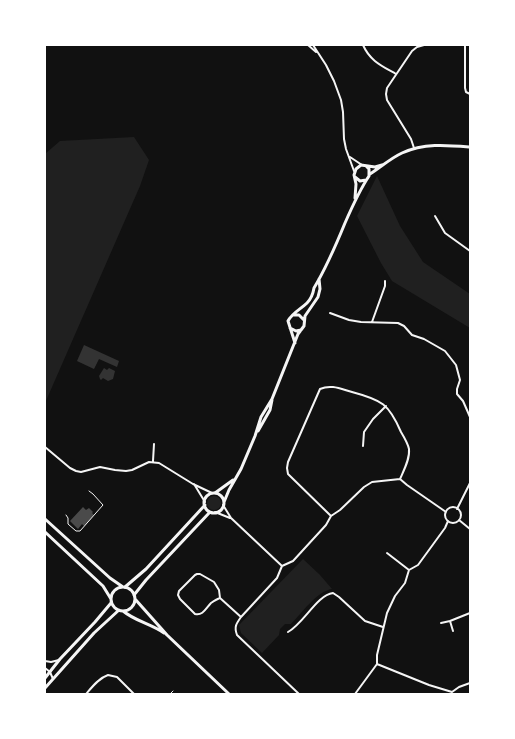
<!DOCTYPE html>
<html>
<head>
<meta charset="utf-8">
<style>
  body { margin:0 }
  #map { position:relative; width:515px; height:739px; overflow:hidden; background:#111; font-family:"Open Sans",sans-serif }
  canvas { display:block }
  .frame { position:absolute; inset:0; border:46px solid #fff; pointer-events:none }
</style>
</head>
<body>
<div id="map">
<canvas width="515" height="739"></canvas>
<div class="frame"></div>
</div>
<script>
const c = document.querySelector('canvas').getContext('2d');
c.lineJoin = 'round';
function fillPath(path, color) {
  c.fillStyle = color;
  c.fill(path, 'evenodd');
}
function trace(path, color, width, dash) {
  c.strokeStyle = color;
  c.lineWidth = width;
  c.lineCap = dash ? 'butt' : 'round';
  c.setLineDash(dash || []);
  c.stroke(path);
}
fillPath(new Path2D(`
  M134,137L149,160L140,186L45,403V154L60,141Z
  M377,176L400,226L423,262L470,294V328L392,281L381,263L357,216Z
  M207 503a7 7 0 1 1 14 0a7 7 0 1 1-14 0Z
  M303,559L320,575L332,589C317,591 302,613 291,624H285L280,629L279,635L262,653L241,633L239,625Z`), '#202020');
fillPath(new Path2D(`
  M84,345L119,361L117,367L99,359L94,369L77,361Z
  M104,368L107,370L109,368L115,371L113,379L108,381L103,378L101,380L100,379L99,376Z`), '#333');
fillPath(new Path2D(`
  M83,507L86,510L89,508L93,512L92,513L94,515L84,526L82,524L78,529L70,521Z`), '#4a4a4a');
trace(new Path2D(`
  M66,515L68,518V524L76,531H80L103,505L93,494L89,491
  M170,694L173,691`), '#f5f5f5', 1);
trace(new Path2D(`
  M308,45L316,52
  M313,45L326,65L334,81L341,100L343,112L344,139L346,149L354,171
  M363,45C370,61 382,66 396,74
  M465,45V88L466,92L470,94
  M466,45H470
  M414,148L411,139L387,100L386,94L387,88L412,51L417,47L424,45
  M350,157L362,165
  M435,216L445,233L470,251
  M330,313L349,320L361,322L398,323L404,326L412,335L424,339L445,351L456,365L460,380L457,389V394L463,401L470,417
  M372,322L385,286V281
  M363,446L364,432L373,419L386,406
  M45,447L70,468L76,471L81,472L100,467L115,470L126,471L132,470L149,462L159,463L193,484L212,493
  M153,461L154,444
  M194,484L205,502
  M223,505L231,518L282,566
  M445 515a8 8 0 1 1 16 0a8 8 0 1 1-16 0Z
  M457,509L470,483
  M215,512L230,518
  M331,516L288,474L287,468L288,462L320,389C331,384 341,389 352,392C382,400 389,404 401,432C404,437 408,444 409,449C410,459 404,470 400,479
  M459,520L470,529
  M387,553L409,570
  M282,566L293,561L326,525L331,516L340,510L364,487L372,482L400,479L407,485L446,512
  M282,566L277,578L241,617C236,624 234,627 237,635L299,694
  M220,598C217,599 214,601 211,603C206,608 203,616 195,614L180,599L178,595L179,591L195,575L197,574H200L214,582L219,590L220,598L241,617
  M450,621L470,613
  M441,623L450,621L453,631
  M288,632C304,623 317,595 333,593L339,597L365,621L383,627
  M45,661L51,662L59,660
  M377,664L429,685L452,692L459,687L470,683
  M45,668L50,672L53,679
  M86,694C92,687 99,678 108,675L117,677L134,694
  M355,694L377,664V655L387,613L395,596L405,583L409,570L418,565L445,528L448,521`), '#f5f5f5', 2);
trace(new Path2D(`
  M370,174C381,167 391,158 402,153C424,143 446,145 470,147
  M355,177L360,181L366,180
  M355,198L356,184L354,175L356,169L361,165L375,167L382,165
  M294,315H299L304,320
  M290,328L296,331L301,330
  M295,343L288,321C292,313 301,309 307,303C311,299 313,294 314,288C326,268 336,245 345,223C352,207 359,191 369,176V169L366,166
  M258,431L270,410L272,400
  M215,493L233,480
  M204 503a10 10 0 1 1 20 0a10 10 0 1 1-20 0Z
  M224,502L229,490L241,469L255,436L261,417L272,399L298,334L304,326L305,316L318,297L320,289L319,279
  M125,587L146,569L205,505
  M134,595L146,580L210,512
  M45,678L60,659L95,622L111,603
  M45,688L94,633L119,610`), '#f5f5f5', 3);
trace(new Path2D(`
  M45,519L110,578L123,587
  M45,532L103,586L111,599
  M111 599a12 12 0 1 1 24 0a12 12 0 1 1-24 0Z
  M135,599L167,635L229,694
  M123,611C135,621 151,624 164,633`), '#f5f5f5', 3);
</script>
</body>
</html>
